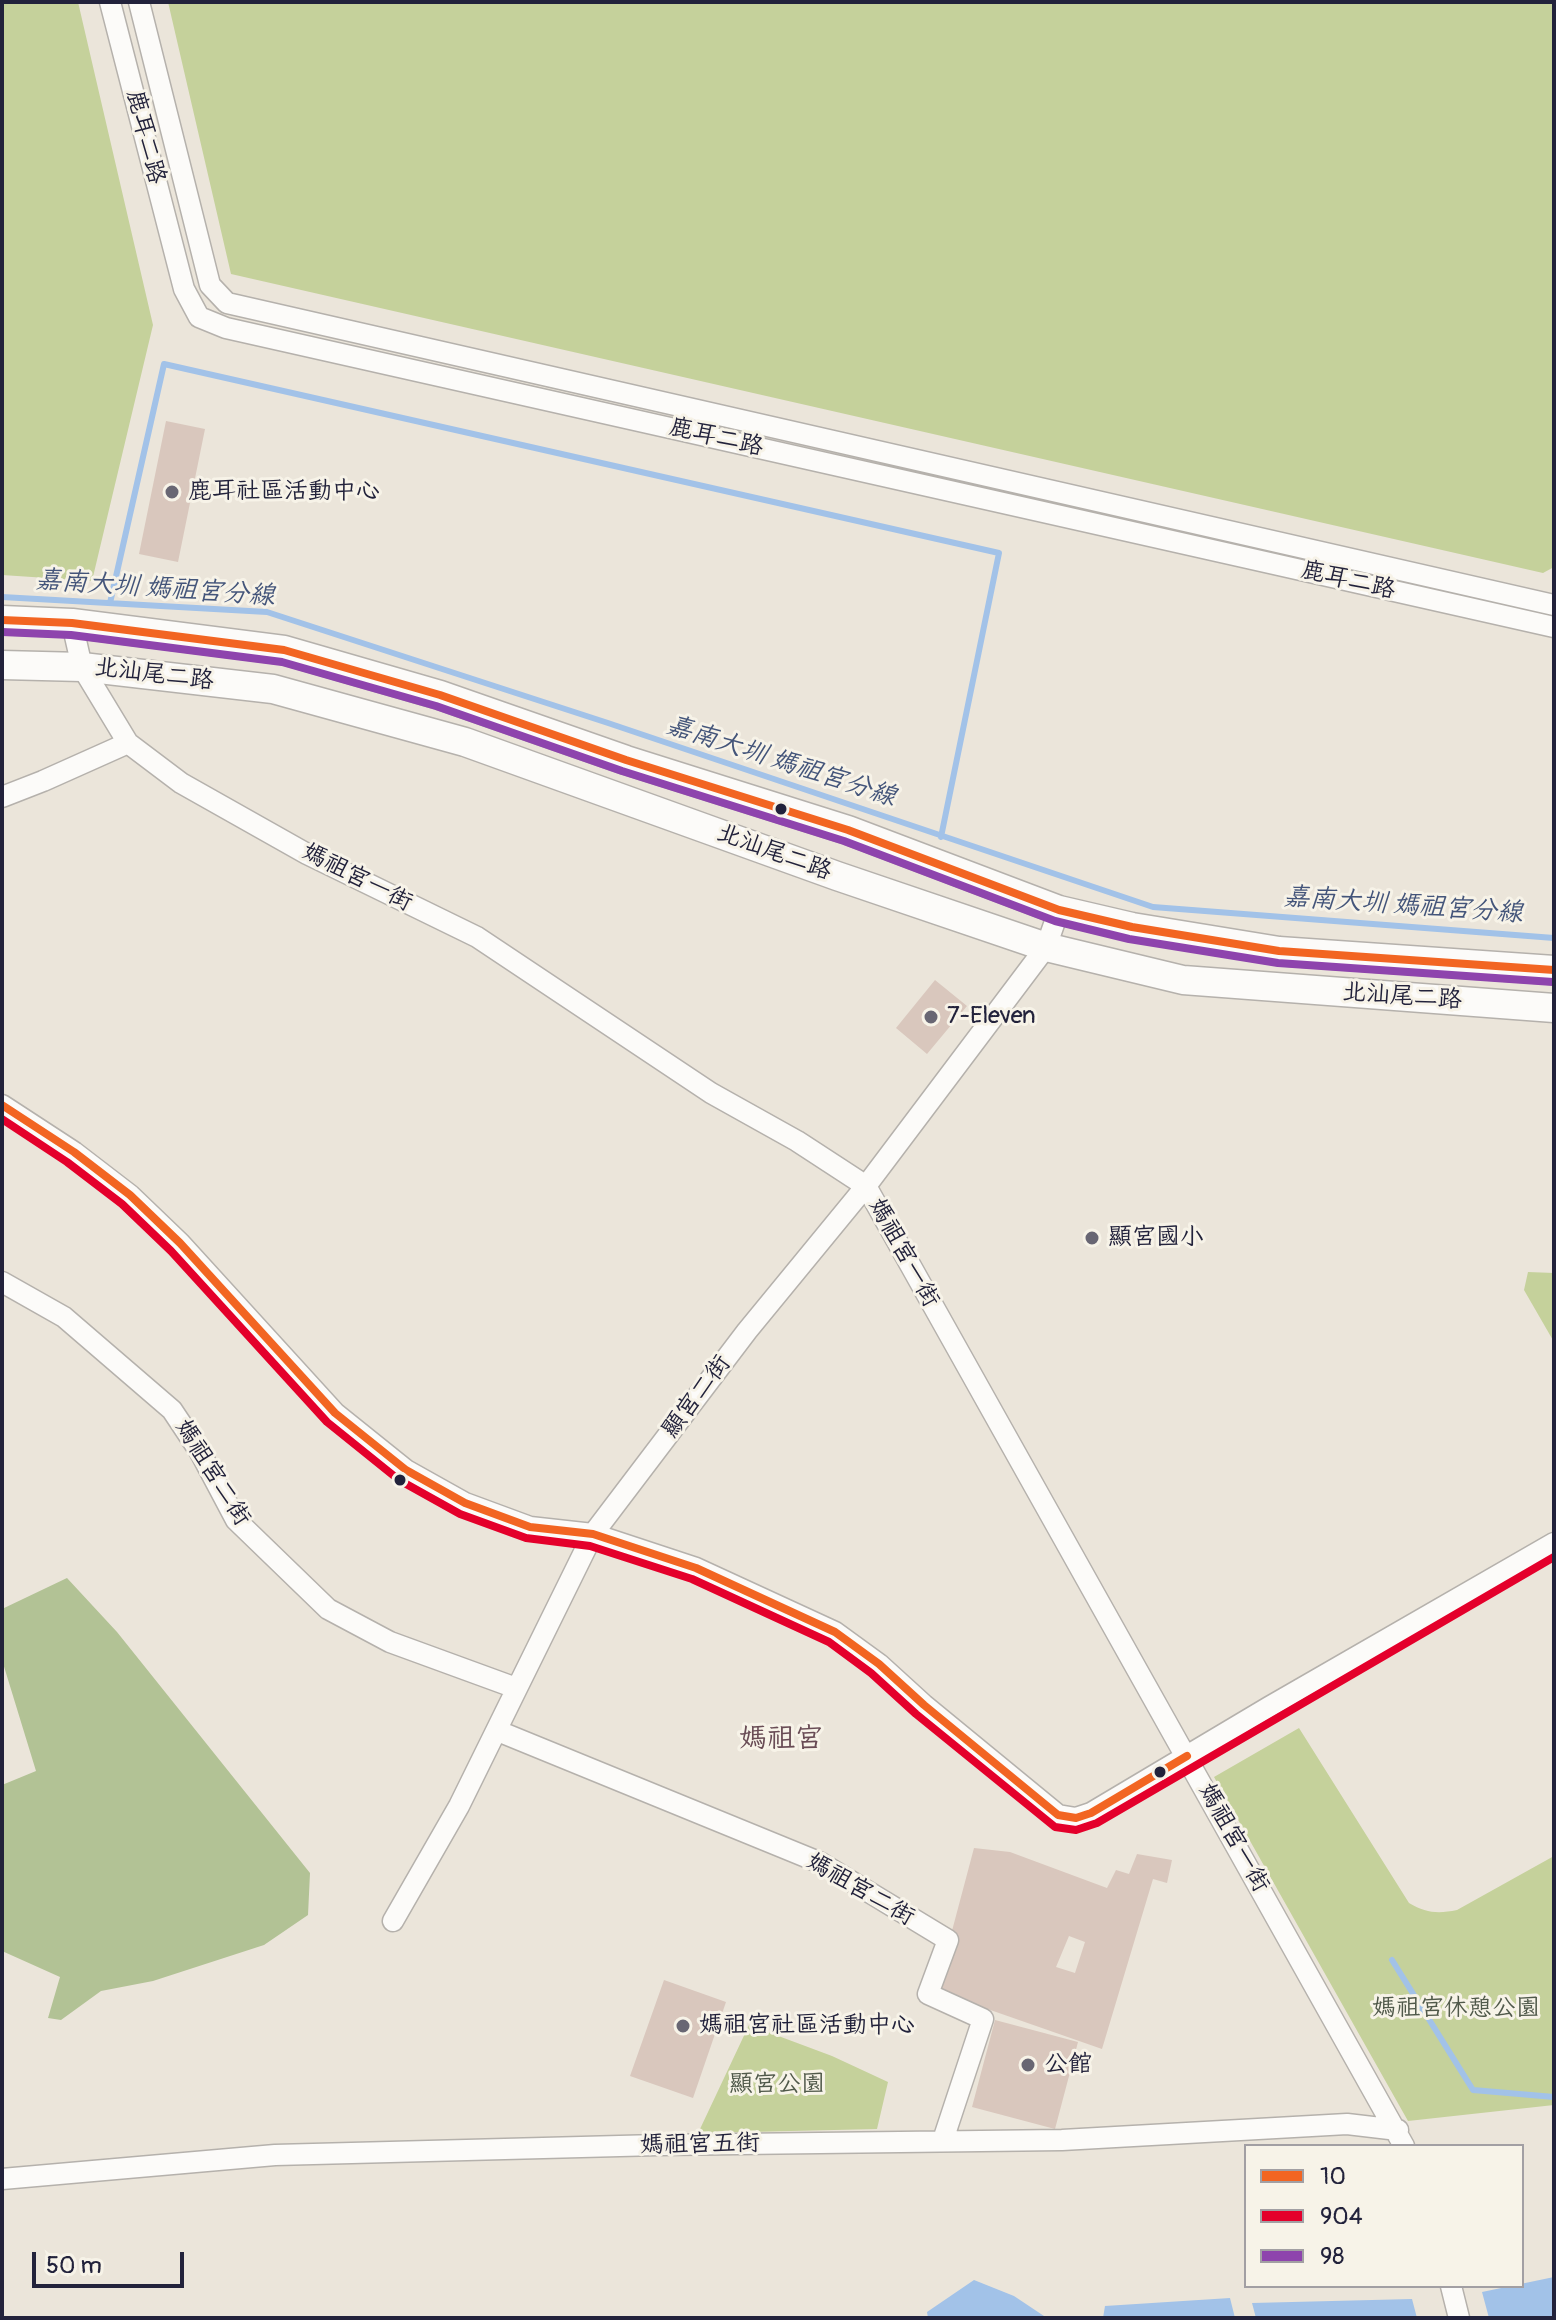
<!DOCTYPE html>
<html>
<head>
<meta charset="utf-8">
<style>
  body { margin:0 }
  #map { position:relative; width:1556px; height:2320px; overflow:hidden; background:#ebe5da; font-family:Pangolin,sans-serif }
  canvas { display:block }
  .frame { position:absolute; inset:0; border:4px solid #22223b; pointer-events:none }
  .legend { position:absolute; left:1244px; top:2144px; width:280px; height:144px; box-sizing:border-box; background:#f7f3e8; border:2px solid #a29fa3; margin:0; padding:10px 14px; list-style:none; font-size:24px; color:#22223b }
  .legend li { display:flex; align-items:center; gap:16px; height:40px }
  .legend b { width:40px; border:2px solid #a29fa3 }
  .scale { position:absolute; left:32px; top:2252px; width:152px; height:36px; box-sizing:border-box; border:4px solid #22223b; border-top:0; padding-left:10px; font-size:24px; line-height:28px; white-space:nowrap; color:#22223b; -webkit-text-stroke:6px #f7f3e8; paint-order:stroke }
</style>
</head>
<body>
<div id="map">
<canvas width="1556" height="2320"></canvas>
<div class="frame"></div>
<ul class="legend">
<li><b style="height:10px;background:#f26522"></b>10</li>
<li><b style="height:10px;background:#e4002b"></b>904</li>
<li><b style="height:10px;background:#8e44ad"></b>98</li>
</ul>
<div class="scale">50 m</div>
</div>
<script>
const c = document.querySelector('canvas').getContext('2d');
c.lineJoin = 'round';
function fillPath(path, color) {
  c.fillStyle = color;
  c.fill(path, 'evenodd');
}
function trace(path, color, width, dash) {
  c.strokeStyle = color;
  c.lineWidth = width;
  c.lineCap = dash ? 'butt' : 'round';
  c.setLineDash(dash || []);
  c.stroke(path);
}
function drawText(font, color, halo, rows, align = 'center') {
  c.font = font + ' Pangolin,"LXGW WenKai TC",sans-serif';
  c.lineWidth = 6;
  c.setLineDash([]);
  c.textBaseline = 'middle';
  c.strokeStyle = halo;
  c.fillStyle = color;
  for (const [text, x, y, turn = 0] of rows) {
    c.save();
    c.translate(x, y);
    c.rotate((+turn || 0) * Math.PI / 180);
    c.textAlign = isNaN(turn) ? turn : align;
    if (halo) c.strokeText(text, 0, 0);
    c.fillText(text, 0, 0);
    c.restore();
  }
}
fillPath(new Path2D(`
  M2,2H78L153,325L92,581L2,575Z
  M168,2H1554V567L1543,573L231,274Z
  M1528,1272L1554,1273V1342L1524,1290Z
  M1299,1728L1409,1903C1426,1913 1438,1914 1457,1910L1554,1856V2105L1408,2121L1214,1777Z
  M749,2025L832,2056L888,2082L877,2129L705,2133L700,2129Z`), '#c5d19b');
fillPath(new Path2D(`
  M67,1578L117,1632L310,1873L308,1915L264,1945L153,1981L101,1991L61,2020L48,2018L60,1977L2,1951V1785L36,1771L2,1660V1609Z`), '#b2c295');
fillPath(new Path2D(`
  M1554,2277V2318H1489L1482,2292Z
  M974,2280L1014,2296L1047,2318H928L927,2312Z
  M1230,2298L1235,2318H1103L1105,2306Z
  M1412,2299L1417,2318H1256L1252,2303Z`), '#a2c2e8');
trace(new Path2D(`
  M2,597L267,612L608,723L1153,907L1554,938
  M110,603L164,364L999,553L941,837
  M1392,1960L1473,2090L1554,2097`), '#a2c2e8', 6);
fillPath(new Path2D(`
  M166,421L205,429L178,562L139,554Z
  M935,980L967,1006L927,1054L896,1028Z
  M974,1848L1010,1852L1107,1888L1116,1870L1129,1874L1137,1854L1172,1860L1167,1883L1153,1879L1102,2049L936,1991ZM1069,1936L1085,1942L1075,1973L1056,1967Z
  M664,1980L726,2002L693,2098L630,2076Z
  M995,2020L1078,2042L1055,2129L972,2107Z`), '#d9c7bd');
const street = new Path2D(`
  M110,2L184,289L199,317L226,328L1554,627
  M139,2L210,285L227,303L1554,605
  M72,623L82,667L128,743L181,783L307,854L477,937L711,1093L797,1141L866,1186L1404,2146
  M2,797L43,781L128,743
  M2,1105L74,1152L130,1195L180,1243L335,1413L406,1470L465,1503L530,1527L593,1534L696,1568L835,1632L879,1664L924,1705L1058,1815L1076,1818L1091,1813L1269,1707L1554,1543
  M2,1282L64,1317L172,1410L200,1452L236,1520L328,1609L390,1642L516,1688
  M498,1731L821,1863L948,1940L928,1994L983,2019L943,2140
  M393,1921L459,1806L593,1534L747,1331L866,1186L1046,947L1059,910
  M2,2179L275,2155L658,2145L1062,2140L1347,2124L1398,2130
  M1451,2286L1459,2318`);
const secondary = new Path2D(`
  M2,620L72,623L284,650L440,695L626,760L848,830L1059,910L1132,927L1279,951L1554,970
  M2,665L82,667L273,689L465,742L837,876L1046,947L1183,980L1554,1008`);
trace(street, '#b5b1ac', 23);
trace(secondary, '#b5b1ac', 31);
trace(street, '#fcfbf9', 20);
trace(secondary, '#fcfbf9', 28);
trace(new Path2D(`
  M2,620L72,623L284,650L440,695L626,760L848,830L1059,910L1132,927L1279,951L1554,970
  M2,1105L74,1152L130,1195L180,1243L335,1413L406,1470L465,1503L530,1527L593,1534L696,1568L835,1632L879,1664L924,1705L1058,1815L1076,1818L1091,1813L1187,1756`), '#f26522', 8);
trace(new Path2D(`
  M2,1119L67,1162L122,1204L171,1251L327,1422L399,1480L460,1514L526,1538L590,1546L692,1579L829,1642L871,1673L916,1714L1055,1827L1076,1830L1097,1823L1554,1557`), '#e4002b', 8);
trace(new Path2D(`
  M2,632L71,635L282,662L436,706L622,771L844,841L1055,921L1129,939L1278,963L1553,982`), '#8e44ad', 8);
for (const [x, y, r, color] of [
  [172,492,8,"#686673"],
  [781,809,7,"#22223b"],
  [931,1017,8,"#686673"],
  [1092,1238,8,"#686673"],
  [400,1480,7,"#22223b"],
  [1160,1772,7,"#22223b"],
  [683,2026,8,"#686673"],
  [1028,2065,8,"#686673"]
]) {
  const dot = new Path2D();
  dot.arc(x, y, r, 0, 2 * Math.PI);
  c.fillStyle = color;
  c.fill(dot);
  trace(dot, '#f7f3e8', 3);
}
drawText('24px', '#22223b', '#f7f3e8', [
  ["鹿耳二路",145,137,76],
  ["鹿耳二路",716,438,13],
  ["鹿耳二路",1348,581,13],
  ["北汕尾二路",154,675,7],
  ["北汕尾二路",774,853,20],
  ["媽祖宮一街",357,878,27],
  ["北汕尾二路",1402,997,4],
  ["媽祖宮一街",903,1253,61],
  ["顯宮二街",697,1397,-53],
  ["媽祖宮二街",212,1473,58],
  ["媽祖宮一街",1233,1838,61],
  ["媽祖宮二街",860,1890,30],
  ["媽祖宮五街",700,2145,-1]
]);
drawText('24px', '#22223b', '#f7f3e8', [
  ["鹿耳社區活動中心",188,492],
  ["7-Eleven",947,1017],
  ["顯宮國小",1108,1238],
  ["媽祖宮社區活動中心",699,2026],
  ["公館",1044,2065]
], 'left');
drawText('24px', '#50594a', '#f7f3e8', [
  ["媽祖宮休憩公園",1456,2009],
  ["顯宮公園",777,2085]
]);
drawText('italic 26px', '#44557a', '#f7f3e8', [
  ["嘉南大圳 媽祖宮分線",155,589,4],
  ["嘉南大圳 媽祖宮分線",781,762,18],
  ["嘉南大圳 媽祖宮分線",1403,906,4]
]);
drawText('28px', '#694c55', '#f7f3e8', [
  ["媽祖宮",781,1740]
]);
</script>
</body>
</html>
